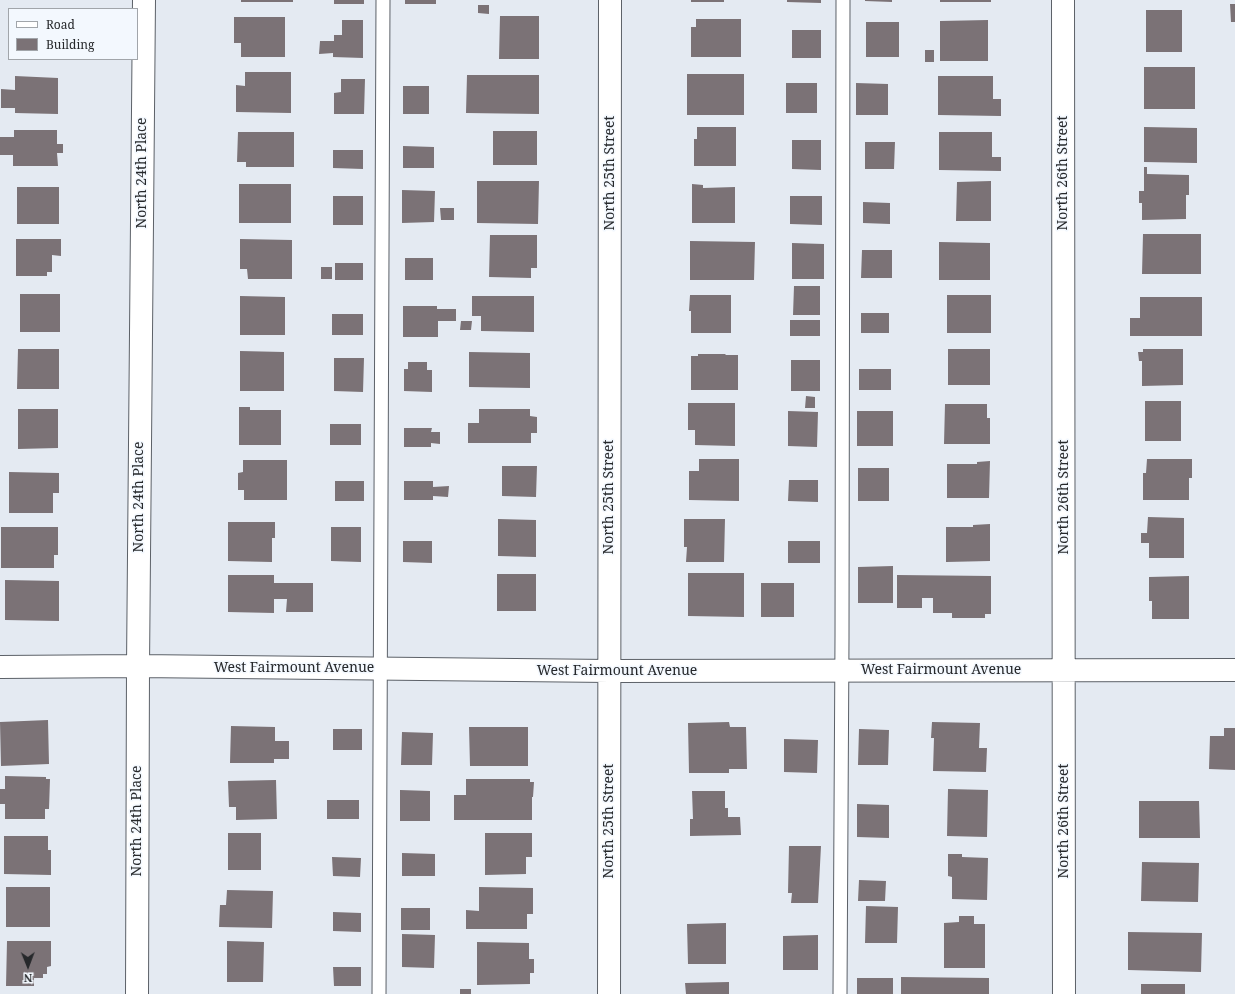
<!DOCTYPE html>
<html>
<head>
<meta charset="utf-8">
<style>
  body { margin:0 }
  #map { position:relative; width:1235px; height:994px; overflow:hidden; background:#e4eaf2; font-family:"Noto Serif",serif }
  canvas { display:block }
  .legend { position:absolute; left:8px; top:8px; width:130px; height:52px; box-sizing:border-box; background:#f3f8fe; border:1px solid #a1a5aa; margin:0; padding:5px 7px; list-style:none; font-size:12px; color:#26282b }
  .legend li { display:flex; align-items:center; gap:8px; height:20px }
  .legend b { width:20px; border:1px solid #a1a5aa }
  .north { position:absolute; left:8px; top:946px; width:40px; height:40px; -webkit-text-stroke:3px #f3f8fe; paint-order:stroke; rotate:179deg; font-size:11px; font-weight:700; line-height:16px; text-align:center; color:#26282b }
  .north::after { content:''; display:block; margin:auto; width:14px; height:18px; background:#26282b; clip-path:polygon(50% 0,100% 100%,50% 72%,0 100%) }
</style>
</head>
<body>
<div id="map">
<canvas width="1235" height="994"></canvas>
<ul class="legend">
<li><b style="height:5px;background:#fff"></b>Road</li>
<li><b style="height:11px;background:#7b7276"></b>Building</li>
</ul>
<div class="north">N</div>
</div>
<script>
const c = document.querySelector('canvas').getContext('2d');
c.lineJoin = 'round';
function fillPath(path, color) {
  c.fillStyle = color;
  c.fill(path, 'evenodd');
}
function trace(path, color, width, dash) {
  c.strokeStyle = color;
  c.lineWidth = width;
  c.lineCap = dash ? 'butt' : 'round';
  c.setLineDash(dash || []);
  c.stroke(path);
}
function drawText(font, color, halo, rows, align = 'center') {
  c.font = font + ' "Noto Serif",serif';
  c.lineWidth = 3;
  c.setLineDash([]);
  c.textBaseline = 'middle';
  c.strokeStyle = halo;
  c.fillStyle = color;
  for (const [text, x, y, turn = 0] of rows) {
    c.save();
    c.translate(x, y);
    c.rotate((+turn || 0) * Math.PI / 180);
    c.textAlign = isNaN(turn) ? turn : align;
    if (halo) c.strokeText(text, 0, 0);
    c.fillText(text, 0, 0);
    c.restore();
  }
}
fillPath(new Path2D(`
  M241,0H293V2H241Z
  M334,0H364V4H334Z
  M405,0H436V4H405Z
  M691,0H724V2H691Z
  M787,0H821V3L787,2Z
  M865,0H892V2L865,1Z
  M940,0H991V2H940Z
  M1230,4H1235V22H1231Z
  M478,5H489V14L478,13Z
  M1146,10H1182V52H1146Z
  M500,16H539V59H499Z
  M234,17H285V57H241V43H234Z
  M696,19H741V57H691V27H696Z
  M342,20H363V58L333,57V53L319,54L320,41H334V35H342Z
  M988,20V61H940V21Z
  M866,22H899V57H866Z
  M792,30H821V58H792Z
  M925,50H934V62H925Z
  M1144,67H1195V109H1144Z
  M245,72H291V113L236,112V85L245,86Z
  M687,74H744V115H687Z
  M467,75H539V114L466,113Z
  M15,76L58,78V114L15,113V108H1V89L15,90Z
  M938,76H993V99H1001V116L938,115Z
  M341,79H365L364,114H334V93L341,92Z
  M786,83H817V113H786Z
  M856,83L888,84V115H856Z
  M403,86H429V114H403Z
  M697,127H736V166H694V139H697Z
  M1144,127L1197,128V163L1144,162Z
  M14,130H57V144H63V153H57L58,166H13V155H0V137H14Z
  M493,131H537V165H493Z
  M238,132H294V167H246V162H237Z
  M939,132H992V157H1001V171L939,170Z
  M792,140H821V170L792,169Z
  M865,142H895L894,169H865Z
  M403,146L434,147V168H403Z
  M333,150H363V169L333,168Z
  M1144,167H1147V174L1189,175V195H1186V219L1142,220V203H1139V191H1144Z
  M477,181H539L538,224L477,223Z
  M991,181V221H956L957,182Z
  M239,184H291V223H239Z
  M692,184L703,185V188L735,187V223H692Z
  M17,187H59V224H17Z
  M402,190L435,191L434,222L402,223Z
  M333,196H363V225H333Z
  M790,196H822V225L790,224Z
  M863,202L890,203V224L863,223Z
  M440,208H454V220H441Z
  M1143,234H1201V274H1142Z
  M490,235H537V268H531V278L489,277Z
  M16,239H61V256L52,255V272H47V276H16Z
  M240,239L292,240V279H248L247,269H240Z
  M690,241L755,242L754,280H690Z
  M939,242L990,243V280H939Z
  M792,243L824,244V279H792Z
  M862,250H892V278H861Z
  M405,258H433V280H405Z
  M335,263H363V280H335Z
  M321,267H332V279H321Z
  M794,286H820V315H793Z
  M20,294H60V332H20Z
  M690,295H731V333H691V311H689Z
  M947,295H991V333H947Z
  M240,296L285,297V335H240Z
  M472,296H534V332L481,331V316H472Z
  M1140,297H1202V336H1130V318H1140Z
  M403,306H437V309H456V321H438V337H403Z
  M861,313H889V333H861Z
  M332,314H363V335H332Z
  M790,320H820V336H790Z
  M461,321H472L471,330H460Z
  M18,349H59V389H17Z
  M948,349H990V385H948Z
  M1143,349H1183V385L1142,386V361H1139L1138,352H1143Z
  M240,351L284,352V391H240Z
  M469,352L530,353V388L469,387Z
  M698,354H726L725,355H738V390H691V356H698Z
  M334,358H364L363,392L334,391Z
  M791,360H820V391H791Z
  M408,362H427V370H432V392L404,391V369H408Z
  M859,369H891V390H859Z
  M806,396L815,397V408H805Z
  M1145,401H1181V441H1145Z
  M688,403H735V446L695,445V430H688Z
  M945,404H987V418H990V444H944Z
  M239,407H250V410H281V445H239Z
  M18,409H58V448L18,449Z
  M479,409H530V416L537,417V433H531V443H468V423H479Z
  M788,411L818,412L817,447L788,446Z
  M857,411H893V446H857Z
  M330,424H361V445H330Z
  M404,428H432L431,432H440V444L431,443V447H404Z
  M699,459H739V501L689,500V471H699Z
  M1147,459H1192V478H1189V500H1143V473H1146Z
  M243,460H287V500H244V490H238V473L243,472Z
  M990,461L989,498H947V464H977V462Z
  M502,466H537L536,497L502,496Z
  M858,468H889V501H858Z
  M9,472L59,473V493H53V513H9Z
  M789,480H818V502L788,501Z
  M335,481H364V501H335Z
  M404,481H433V487L449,486L448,497L433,496V500H404Z
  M1148,517L1184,518V558H1149V543H1141V533H1147Z
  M498,519L536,520V557L498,556Z
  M684,519H725L724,562H686L687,547H684Z
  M228,522H275V538H272V562L228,561Z
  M990,524V561L946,562V527H973V525Z
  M1,527H58V555H54V568H1Z
  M331,527H361V562L331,561Z
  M403,541H432V563L403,562Z
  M788,541H820V563H788Z
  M893,566V603H858V567Z
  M688,573H744V617L688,616Z
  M497,574H536V611H497Z
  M228,575H274V583H313V612H286L287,599H274V613L228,612Z
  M897,575L991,576V614H985V618H952V613H933V598H922V608H897Z
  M1189,576V619H1152V601H1149V577Z
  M5,580L59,581V621L5,620Z
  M761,583H794V617H761Z
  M48,720L49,764L1,766L0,722Z
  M729,722L730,727H746L747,769H729V773H689L688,723Z
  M932,722L980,723L979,748H987L986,772L933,771L934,738H931Z
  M231,726L275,727V741H289V759H274V763H230Z
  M469,727H528V766H470Z
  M1224,728H1235V770L1209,769L1210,736H1224Z
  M333,729H362V750H333Z
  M859,729L889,730L888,765H858Z
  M402,732L433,733L432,765H401Z
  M784,739L818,740L817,773L784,772Z
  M5,776L46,777V779H50L49,809H45V819H5V804H0V789H5Z
  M466,779H530V782H534L533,797H532V820H454V795H466Z
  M276,780L277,819L236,820V807H229L228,781Z
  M948,789L988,790L987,837L947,836Z
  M400,790L430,791V821H400Z
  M692,791H725V808H728V817H740L741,835L690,836V819H693Z
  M327,800H359V819H327Z
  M1139,801H1199L1200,838H1139Z
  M857,804L889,805V838L857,837Z
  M228,833H261V870H228Z
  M485,833H532V857H526V874L485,875Z
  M4,836H48V850H51V875L4,874Z
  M789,846H821L818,903H791L792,893H788Z
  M402,853L435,854V876H402Z
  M948,854H962V857L988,858L987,900L952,899V877L948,876Z
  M332,857L361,858L360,877L333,876Z
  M1142,862L1199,863L1198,902L1141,901Z
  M859,880L886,881L885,901H858Z
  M6,887H50V927H6Z
  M479,887L533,888V914H527V929H466V910L479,911Z
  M227,890L273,891L272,928L219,927L220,905H226Z
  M866,906L898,907L897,943H865Z
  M401,908H430V930H401Z
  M333,912L361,913V932L333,931Z
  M959,916H974V924H985V968H944V923L959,922Z
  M726,923V964H688L687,924Z
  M1128,932L1202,933L1201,972L1128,970Z
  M402,934L435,935L434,968L402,967Z
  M818,935V970H783V936Z
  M7,941H51V966L47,967V974H43V978H34V986H6Z
  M227,941L264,942L263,982H227Z
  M477,942L529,943V959H534V973H530V984L477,985Z
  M333,967H361V986H334Z
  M901,977L989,978V994H901Z
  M857,978H893V994H857Z
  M729,982V994H686L685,983Z
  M1141,984H1185V994H1141Z
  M460,989H471V994H460Z`), '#7b7276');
const service = new Path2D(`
  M379,994L383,0
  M840,994L842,637L843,0`);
const minor = new Path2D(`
  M1063,0L1064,994
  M0,667L138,666L609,671L1235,670
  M137,994L138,666L144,0
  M609,994L610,0`);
trace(service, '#5c6168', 15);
trace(minor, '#5c6168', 24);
trace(service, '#fff', 13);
trace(minor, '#fff', 22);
drawText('14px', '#26282b', '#f3f8fe', [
  ["North 24th Place",142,173,-90],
  ["North 25th Street",610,173,-90],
  ["North 26th Street",1063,173,-90],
  ["North 24th Place",139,497,-90],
  ["North 25th Street",609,497,-90],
  ["North 26th Street",1064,497,-90],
  ["West Fairmount Avenue",294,668],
  ["West Fairmount Avenue",941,670],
  ["West Fairmount Avenue",617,671],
  ["North 24th Place",137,821,-90],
  ["North 25th Street",609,821,-90],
  ["North 26th Street",1064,821,-90]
]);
</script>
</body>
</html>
